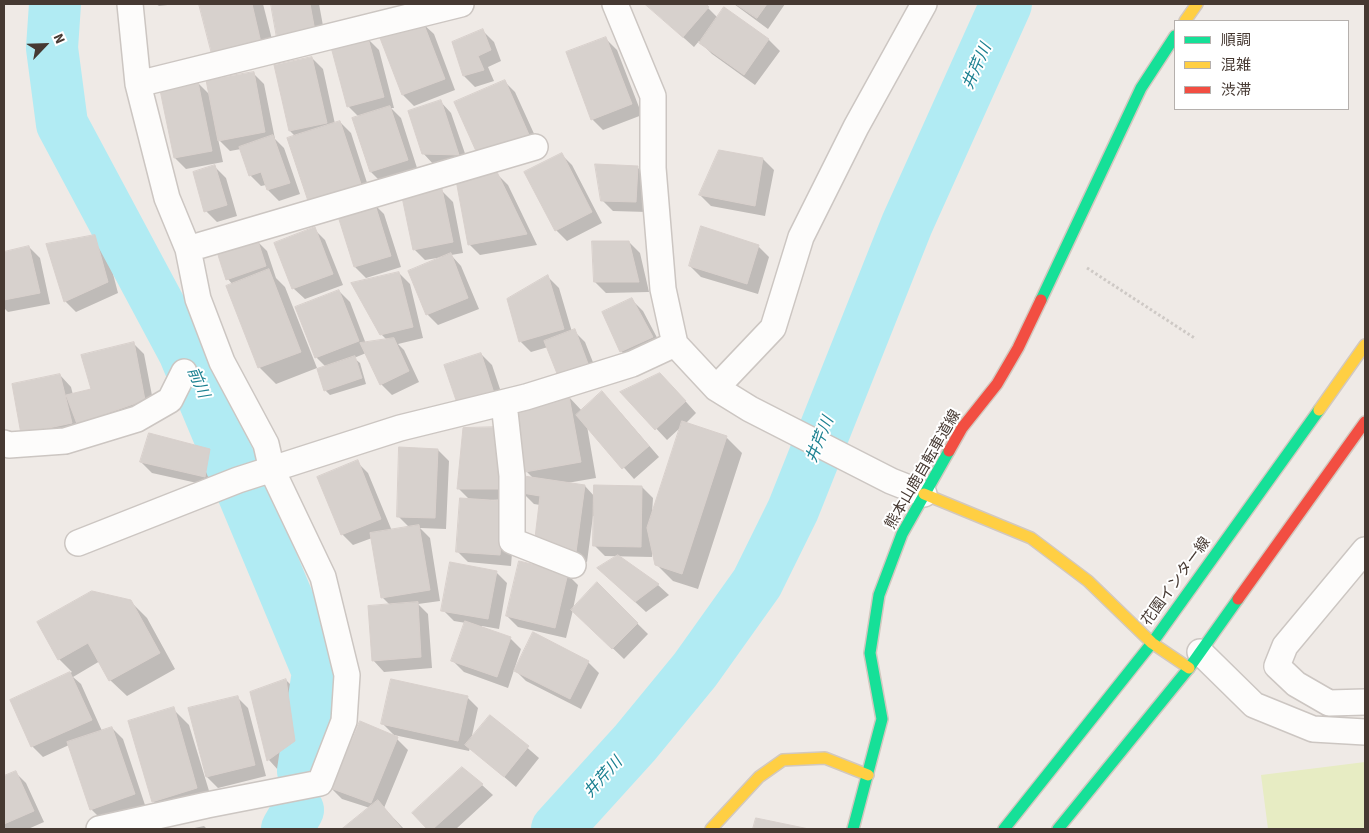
<!DOCTYPE html>
<html>
<head>
<meta charset="utf-8">
<style>
  body { margin:0 }
  #map { position:relative; width:1369px; height:833px; overflow:hidden; background:#efeae6; font-family:"Source Sans 3","Noto Sans JP",sans-serif }
  canvas { display:block }
  .frame { position:absolute; inset:0; border:5px solid #463932; pointer-events:none }
  .legend { position:absolute; left:1174px; top:20px; width:175px; height:90px; box-sizing:border-box; background:#fff; border:1px solid #b5b0ad; margin:0; padding:6px 9px; list-style:none; font-size:15px; color:#463932 }
  .legend li { display:flex; align-items:center; gap:10px; height:25px }
  .legend b { width:25px; border:1px solid #b5b0ad }
  .north { position:absolute; left:20px; top:20px; width:50px; height:50px; -webkit-text-stroke:4px #fff; paint-order:stroke; rotate:66deg; font-size:14px; font-weight:700; line-height:20px; text-align:center; color:#463932 }
  .north::after { content:''; display:block; margin:auto; width:18px; height:22px; background:#463932; clip-path:polygon(50% 0,100% 100%,50% 72%,0 100%) }
</style>
</head>
<body>
<div id="map">
<canvas width="1369" height="833"></canvas>
<div class="frame"></div>
<ul class="legend">
<li><b style="height:6px;background:#16e098"></b>順調</li>
<li><b style="height:6px;background:#ffcf43"></b>混雑</li>
<li><b style="height:6px;background:#f24e42"></b>渋滞</li>
</ul>
<div class="north">N</div>
</div>
<script>
const c = document.querySelector('canvas').getContext('2d');
c.lineJoin = 'round';
function fillPath(path, color) {
  c.fillStyle = color;
  c.fill(path, 'evenodd');
}
function trace(path, color, width, dash) {
  c.strokeStyle = color;
  c.lineWidth = width;
  c.lineCap = dash ? 'butt' : 'round';
  c.setLineDash(dash || []);
  c.stroke(path);
}
function drawText(font, color, halo, rows, align = 'center') {
  c.font = font + ' "Source Sans 3","Noto Sans JP",sans-serif';
  c.lineWidth = 4;
  c.setLineDash([]);
  c.textBaseline = 'middle';
  c.strokeStyle = halo;
  c.fillStyle = color;
  for (const [text, x, y, turn = 0] of rows) {
    c.save();
    c.translate(x, y);
    c.rotate((+turn || 0) * Math.PI / 180);
    c.textAlign = isNaN(turn) ? turn : align;
    if (halo) c.strokeText(text, 0, 0);
    c.fillText(text, 0, 0);
    c.restore();
  }
}
fillPath(new Path2D(`
  M1365,762V829H1268L1261,775Z`), '#e7ecc3');
fillPath(new Path2D(`
  M156,4H176L159,6Z
  M201,4H263L278,63L230,74L214,58Z
  M272,4H319L326,42L278,38Z
  M646,4H704L718,18L724,9L769,40L780,51L755,85L712,54L699,41L694,47Z
  M734,4H785L768,29Z
  M422,23L434,34L455,90L414,106L403,95L382,38Z
  M483,31L494,42L501,61L488,67L494,81L475,87L464,76L454,43Z
  M368,39L379,50L394,108H391L401,118L418,171L382,183L371,172L359,117L348,106Z
  M606,39L617,50L642,115L603,130L592,119Z
  M312,58L323,69L335,124L340,122L351,133L371,195L320,211L296,137L290,131L276,66Z
  M253,73L264,84L275,139L284,148L300,194L279,201L268,190L266,185L261,186L250,175L241,149L230,151L218,139L223,162L186,169L175,158L161,91L198,83L211,96Z
  M504,81L515,92L541,149L456,103Z
  M440,101L451,113L469,165H434L423,153Z
  M561,154L572,165L602,223L567,241L556,230Z
  M763,159L774,170L765,216L711,206L700,195Z
  M215,167L226,178L237,216L217,222L206,211Z
  M638,168L649,179L647,212L613,211L602,200Z
  M497,174L508,185L537,245L480,255L469,244Z
  M442,191L453,202L463,253L451,255L461,266L479,309L438,325L427,314L443,257L425,260L414,249Z
  M373,203L384,214L401,267L366,278L355,267L339,214Z
  M314,229L325,240L343,285L305,299L293,288Z
  M95,236L106,247L118,293L76,312L65,301Z
  M256,240L267,251L276,278L285,287L317,368L276,384L259,367L233,285L228,279Z
  M629,242L640,253L649,292L606,293L595,282Z
  M758,246L769,257L758,294L701,277L690,266Z
  M29,247L40,258L50,304L8,312L4,308V254Z
  M399,273L410,284L423,338L398,344L404,350L419,382L392,395L381,384L366,353L354,358L360,363L366,384L330,395L325,390L326,367L316,357L339,291L350,302L366,344L387,340L381,334Z
  M548,277L559,288L572,332L574,331L585,342L600,380L548,347L531,352L520,341Z
  M632,300L643,311L663,349L632,362L621,351Z
  M133,343L144,354L155,411L82,433L22,434L60,375L71,387L73,395L93,390Z
  M481,354L492,365L505,404L470,416Z
  M671,385L696,413L685,424L726,437L742,453L698,589L673,581L656,564L652,549V557L605,556L594,545L595,516H593L587,562L546,556L540,505L534,504L523,493L534,479L526,471L569,397L582,411L613,404L659,457L634,479L587,426L596,478L567,483L585,486L595,497L642,487L653,498L652,514L681,427L667,440L622,392Z
  M464,429L512,499L491,500V501L515,514L511,566L468,562L457,551L470,500L459,489Z
  M209,450L220,461L215,487L152,473L141,462Z
  M438,450L449,461L446,529L420,528L430,538L440,601L418,604L428,614L432,668L384,672L373,660L390,605L382,597L372,538L353,545L342,534L357,462L368,473L392,531L410,528L398,516Z
  M618,557L658,585L669,595L646,612L610,579Z
  M496,572L507,583L499,629L482,626L481,628L510,638L521,649L508,688L464,672L453,661L466,623L454,621L443,610Z
  M567,574L578,585L573,609L597,584L648,634L624,659L573,610L566,638L518,627L507,616Z
  M130,601L147,618L175,669L127,696L110,680L100,661L73,677L81,684L102,731L112,728L123,739L145,805L102,820L91,809L69,745L43,757L32,746L11,700L72,672L59,659Z
  M588,662L599,673L581,709L526,681L514,669Z
  M286,680L297,691L305,753L279,771L269,760L251,693Z
  M237,697L248,708L266,776L218,788L205,775Z
  M467,697L478,708L471,740L491,716L539,758L516,787L470,748L469,751L394,735L383,724Z
  M173,709L189,725L213,804L169,817L153,801Z
  M397,739L408,750L384,808L404,829H344L370,808L342,799L331,788Z
  M15,772L26,783L44,822L28,829H4V778Z
  M482,785L493,795L456,829H429L413,813Z
  M204,826L207,829H190Z`), '#0003');
trace(new Path2D(`
  M55,4L52,48L62,124L184,352L318,672L303,771
  M287,829L298,810
  M557,829L635,743L695,670L757,583L793,510L907,224L1006,4`), '#b1ebf3', 52);
const building = new Path2D(`
  M199,4H252L262,47L213,58Z
  M271,4H310L315,31L277,38Z
  M645,4H706L709,7L683,37Z
  M736,4H767L757,18Z
  M724,7L769,39L744,75L699,43Z
  M423,22L445,79L402,95L380,38Z
  M483,29L491,50L478,56L484,70L463,76L452,42Z
  M606,37L632,104L591,120L566,52Z
  M368,38L384,97L347,107L331,47Z
  M312,57L327,123L289,131L274,65Z
  M254,72L265,132L218,141L206,80Z
  M505,80L530,137L480,160L454,102Z
  M198,82L212,151L174,158L160,90Z
  M441,100L459,155L422,154L408,111Z
  M390,106L408,160L370,172L352,118Z
  M340,121L361,184L308,201L287,138Z
  M273,135L290,183L267,190L261,172L249,176L239,147Z
  M719,150L763,158L755,206L699,195Z
  M562,153L592,212L555,231L524,172Z
  M595,164L638,166L636,202L601,201Z
  M215,165L227,205L204,212L193,172Z
  M497,172L527,234L468,245L456,180Z
  M442,189L453,242L413,250L402,197Z
  M374,201L391,256L354,267L337,213Z
  M701,226L759,245L747,284L689,266Z
  M315,227L333,274L292,289L274,243Z
  M95,235L108,282L64,302L46,244Z
  M257,238L266,266L226,280L217,252Z
  M592,241H629L639,282H594Z
  M29,246L40,293L4,300V252Z
  M451,253L468,298L426,315L408,271Z
  M269,269L301,352L258,368L226,286Z
  M399,272L413,327L380,335L351,283Z
  M548,275L564,329L519,342L507,299Z
  M339,290L359,341L315,358L295,307Z
  M632,298L653,337L620,352L602,312Z
  M575,329L590,369L560,381L544,341Z
  M394,338L409,371L380,385L360,343Z
  M134,342L145,400L77,424L66,395L91,389L81,355Z
  M481,353L494,393L458,406L444,365Z
  M355,356L362,378L324,391L317,369Z
  M660,373L686,401L655,430L620,392Z
  M60,374L72,423L21,434L12,384Z
  M602,391L649,446L622,469L576,415Z
  M569,396L581,462L525,472L513,406Z
  M682,421L727,436L682,574L655,565L647,528Z
  M501,427L502,489H457L463,428Z
  M149,433L210,449L205,477L140,462Z
  M399,447L438,449L435,518L397,517Z
  M358,460L381,519L341,535L317,477Z
  M524,476L585,485L576,552L534,546L540,496L522,493Z
  M594,485L642,486L641,547L593,546Z
  M460,498L504,501L500,555L456,552Z
  M419,525L430,590L381,598L370,533Z
  M618,555L659,584L635,602L597,568Z
  M519,561L568,573L555,628L506,616Z
  M450,562L497,571L488,619L441,611Z
  M597,582L638,623L612,649L571,610Z
  M92,591L131,600L160,653L109,681L88,643L58,660L37,622Z
  M418,602L421,657L372,661L368,606Z
  M465,621L511,637L497,677L451,661Z
  M533,632L589,661L570,699L514,671Z
  M70,672L92,720L31,747L10,700Z
  M286,679L295,741L267,761L250,692Z
  M391,679L468,696L458,741L381,724Z
  M238,696L255,765L206,777L188,708Z
  M174,707L197,788L152,802L128,721Z
  M490,715L529,746L504,777L465,745Z
  M360,721L398,737L371,803L330,788Z
  M112,727L135,794L90,810L67,742Z
  M462,767L483,784L433,829H427L412,813Z
  M16,771L34,811L4,824V776Z
  M378,800L402,829H342Z
  M756,818L809,829H753Z`);
fillPath(building, '#d7d1cd');
trace(building, '#d8d0cc', 1);
const street = new Path2D(`
  M615,4L653,96V168L663,289L675,344L716,388L750,409L891,481L924,494
  M138,84L461,4
  M188,249L535,147
  M716,388L773,328L801,237L856,127L924,4
  M504,403L512,476V541L573,565
  M4,443L9,445L65,441L137,419L170,400L184,372
  M78,543L238,480L400,428L526,397L632,364L675,344
  M1365,550L1285,646L1277,666L1296,684L1329,703L1365,702
  M1200,652L1254,705L1313,729L1365,732
  M99,829L207,805L320,783L344,721L347,675L323,577L272,470L266,444L222,362L198,299L188,249L167,198L138,84L130,4`);
const fast = new Path2D(`
  M1041,300L1141,88L1175,36
  M853,829L882,719L870,653L879,595L902,534L949,451
  M1004,829L1152,643L1319,410
  M1058,829L1189,668L1238,599`);
const slow = new Path2D(`
  M1185,21L1197,4
  M1319,410L1365,345
  M924,494L1031,538L1088,581L1152,643L1189,668
  M711,829L759,777L783,760L825,758L868,775`);
const jam = new Path2D(`
  M949,451L962,428L997,384L1018,348L1041,300
  M1238,599L1365,422`);
trace(street, '#ccc6c2', 28);
trace(fast, '#d2c8bf', 14);
trace(slow, '#d2c8bf', 14);
trace(jam, '#d2c8bf', 14);
trace(new Path2D(`
  M1087,268L1196,339`), '#cec9c5', 3, [2.5, 2.5]);
trace(street, '#fdfcfb', 25);
trace(fast, '#16e098', 11);
trace(slow, '#ffcf43', 11);
trace(jam, '#f24e42', 11);
drawText('15px', '#463932', '#fff', [
  ["熊本山鹿自転車道線",924,470,-60],
  ["花園インター線",1177,582,-54]
]);
drawText('italic 16px', '#1c8191', '#fff', [
  ["井芹川",978,67,-66],
  ["前川",197,383,67],
  ["井芹川",821,440,-68],
  ["井芹川",604,778,-48]
]);
</script>
</body>
</html>
